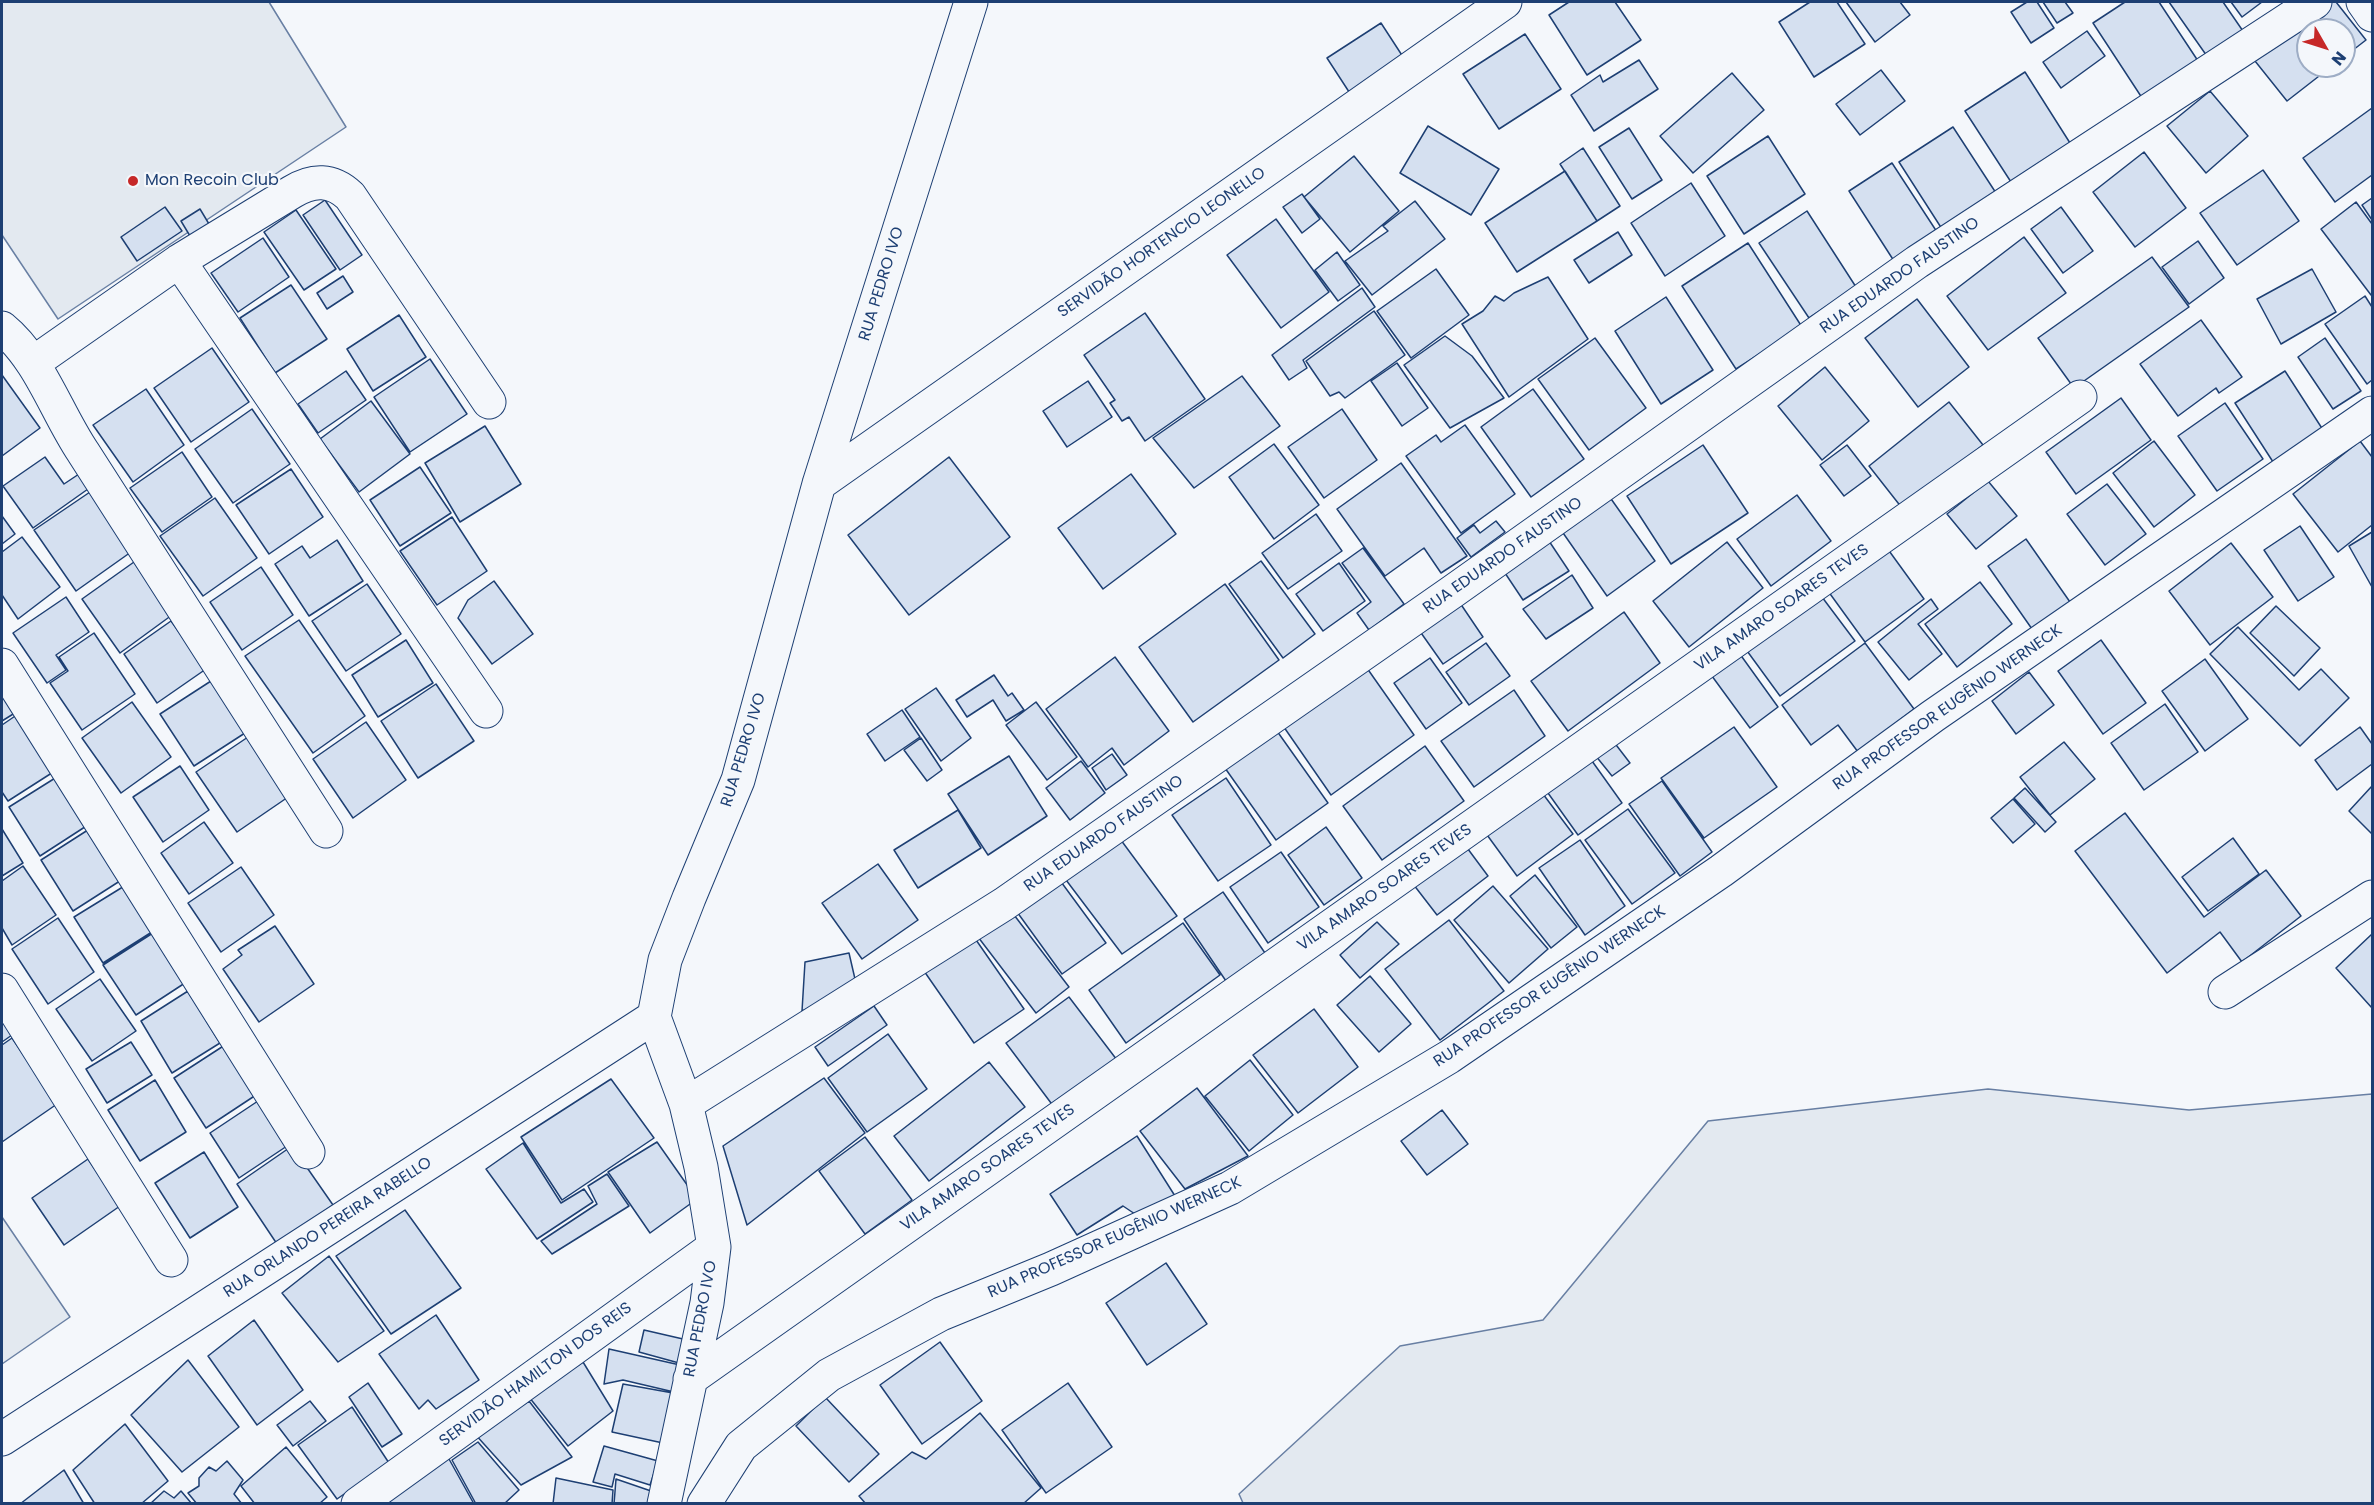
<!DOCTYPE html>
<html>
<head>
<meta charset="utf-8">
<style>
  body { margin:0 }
  #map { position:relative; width:2374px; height:1505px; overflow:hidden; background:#f4f7fb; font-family:Poppins,sans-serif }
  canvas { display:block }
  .frame { position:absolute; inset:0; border:3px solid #1d3f73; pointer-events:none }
  .north { position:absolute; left:2296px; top:18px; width:60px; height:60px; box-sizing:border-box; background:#f4f7fb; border:2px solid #9eadc5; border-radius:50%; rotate:129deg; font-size:16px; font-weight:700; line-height:24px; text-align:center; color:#1d3f73 }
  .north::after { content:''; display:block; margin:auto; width:21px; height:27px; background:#c62828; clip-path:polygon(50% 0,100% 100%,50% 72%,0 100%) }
</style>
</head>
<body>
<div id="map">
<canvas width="2374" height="1505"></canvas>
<div class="frame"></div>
<div class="north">N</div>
</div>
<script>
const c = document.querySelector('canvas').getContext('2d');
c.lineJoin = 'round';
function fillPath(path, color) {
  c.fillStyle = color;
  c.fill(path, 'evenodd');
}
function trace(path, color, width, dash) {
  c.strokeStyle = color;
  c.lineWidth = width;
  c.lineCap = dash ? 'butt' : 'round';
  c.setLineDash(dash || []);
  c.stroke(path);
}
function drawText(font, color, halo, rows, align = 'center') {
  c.font = font + ' Poppins,sans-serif';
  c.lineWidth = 4.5;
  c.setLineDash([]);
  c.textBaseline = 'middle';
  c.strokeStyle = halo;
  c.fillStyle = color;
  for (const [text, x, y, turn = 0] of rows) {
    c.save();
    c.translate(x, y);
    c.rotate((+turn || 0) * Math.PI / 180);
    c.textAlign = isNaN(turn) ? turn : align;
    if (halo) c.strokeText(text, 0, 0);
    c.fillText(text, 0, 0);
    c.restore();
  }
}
const green = new Path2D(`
  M2,2H269L346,127L58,319L2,235Z
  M1988,1089L2189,1110L2372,1094V1503H1243L1239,1494L1400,1346L1543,1320L1708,1121Z
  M2,1217L70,1317L2,1364Z`);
fillPath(green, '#e3e9f0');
trace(green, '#687fa3', 1.5);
const building = new Path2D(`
  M1569,2H1615L1641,40L1587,75L1549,15Z
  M1810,2H1837L1865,44L1814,77L1779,22Z
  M1846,2H1900L1910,15L1875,42Z
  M2027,2H2037L2054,28L2031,43L2011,12Z
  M2043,2H2065L2073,13L2057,23Z
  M2125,2H2159L2204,70L2148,107L2093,23Z
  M2169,2H2223L2245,34L2209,59Z
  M2231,2H2262L2242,17Z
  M2331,2H2336L2366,40L2344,57V30H2308V66H2332L2287,101L2255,61Z
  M1381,23L1407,63L1353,98L1327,58Z
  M2087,31L2105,56L2061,88L2043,62Z
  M1525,34L1561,89L1499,129L1463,74Z
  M1639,60L1658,89L1594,131L1571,95L1600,75L1603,82Z
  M1881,70L1905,101L1860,135L1836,104Z
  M2025,72L2070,143L2011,182L1965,111Z
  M1732,73L1764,110L1693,173L1660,136Z
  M2210,91L2248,136L2206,173L2167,126Z
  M2372,108V175L2335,202L2303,158Z
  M1428,126L1499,169L1471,215L1400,173Z
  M1953,127L1996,193L1942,229L1899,162Z
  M1629,128L1662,180L1632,199L1599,147Z
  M1768,136L1805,194L1744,234L1707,176Z
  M1583,148L1620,206L1597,221L1560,164Z
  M2144,152L2186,208L2135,247L2093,192Z
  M1354,156L1399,211L1350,252L1304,197Z
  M1892,163L1937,232L1894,261L1849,191Z
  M2263,170L2299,221L2237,265L2200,213Z
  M1565,171L1597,221L1517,272L1485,223Z
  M1691,183L1725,236L1665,276L1631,223Z
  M1302,194L1320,219L1302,233L1283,207Z
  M2372,198V220L2362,205Z
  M325,200L362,255L340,270L303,215Z
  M1415,201L1445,239L1372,295L1345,261L1388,231L1383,226Z
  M2356,202L2372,224V294L2371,295L2321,229Z
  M165,207L182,231L137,261L121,237Z
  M2061,207L2093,251L2063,273L2031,229Z
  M200,209L215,234L196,246L181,221Z
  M296,210L336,269L304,290L264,232Z
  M1807,211L1856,287L1809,318L1759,243Z
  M1276,219L1329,292L1281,328L1227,255Z
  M1618,232L1632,255L1589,283L1574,260Z
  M2024,237L2066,293L1988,350L1947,296Z
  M263,238L289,277L238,312L211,273Z
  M2198,241L2224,278L2189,304L2162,267Z
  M1748,243L1802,327L1736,369L1682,286Z
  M1337,252L1360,285L1338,301L1315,270Z
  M2152,257L2189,307L2074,388L2038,338Z
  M1436,269L1469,315L1411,358L1377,311Z
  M2312,269L2336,312L2281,344L2257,299Z
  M343,276L353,292L327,309L317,293Z
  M1548,277L1588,339L1509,397L1462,324L1483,311L1495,296L1504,301L1514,293Z
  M291,285L327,339L275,373L240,318Z
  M1362,288L1375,307L1303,360L1307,368L1289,380L1272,355Z
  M2365,296L2372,307V380L2367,384L2325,324Z
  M1666,297L1713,370L1661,404L1615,331Z
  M1917,299L1969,367L1918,407L1865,338Z
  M1374,311L1405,355L1345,398L1339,392L1330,396L1306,361Z
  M1145,313L1205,399L1145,441L1129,417L1122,421L1110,403L1115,400L1084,355Z
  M399,315L426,357L373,391L347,349Z
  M2201,320L2242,377L2219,393L2216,388L2178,416L2140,364Z
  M1445,336L1472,356L1504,398L1450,428L1404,365Z
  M1595,338L1646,408L1589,450L1538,379Z
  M2325,338L2361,391L2333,409L2298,357Z
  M212,348L249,402L191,442L154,388Z
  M430,359L467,414L410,452L374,397Z
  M1397,363L1428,408L1402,426L1371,381Z
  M1825,367L1869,421L1822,460L1778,406Z
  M346,371L366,400L318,433L298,404Z
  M2285,371L2325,433L2275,465L2235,403Z
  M2,375L40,428L2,456Z
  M1242,376L1280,426L1194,488L1153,438Z
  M1088,381L1112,417L1067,447L1043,411Z
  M146,389L184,445L133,482L93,425Z
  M1533,389L1584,459L1531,497L1481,427Z
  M2121,398L2151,440L2076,494L2046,452Z
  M371,401L410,454L359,492L320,439Z
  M1949,402L1983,445L1902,508L1869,466Z
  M2225,403L2263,459L2217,491L2178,436Z
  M252,409L290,464L233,503L195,449Z
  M1342,409L1377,460L1324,498L1288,447Z
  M1465,425L1515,494L1461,533L1406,456L1436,435L1441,442Z
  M485,426L521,484L460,522L425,463Z
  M2154,441L2195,495L2154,527L2113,473Z
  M2360,441L2372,457V525L2338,552L2293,494Z
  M1274,444L1319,505L1274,539L1229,477Z
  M1703,445L1748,513L1671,564L1627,496Z
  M1847,445L1871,476L1844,496L1820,465Z
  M182,452L212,497L162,532L130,488Z
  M45,457L64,484L79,474L88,489L33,528L3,486Z
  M949,457L1010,537L909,615L848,535Z
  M1401,463L1467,556L1441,573L1424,548L1385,576L1337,509Z
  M420,467L451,513L400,546L370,500Z
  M291,469L323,517L269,554L236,505Z
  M1131,474L1176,534L1103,589L1058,528Z
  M1988,481L2017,516L1976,549L1947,514Z
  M2107,484L2146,534L2105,565L2067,514Z
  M90,492L131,552L76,591L34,530Z
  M1797,495L1831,541L1771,586L1737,539Z
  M1609,496L1655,561L1607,596L1561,530Z
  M215,498L257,558L203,596L160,536Z
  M1316,514L1342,551L1288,589L1262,553Z
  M2,516L15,534L2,544Z
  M452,517L487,571L437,605L400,551Z
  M1496,521L1505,532L1471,557L1457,538L1474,525L1480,533Z
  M2300,526L2334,577L2298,601L2264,550Z
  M2372,532V587L2349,546Z
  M22,537L60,587L18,619L2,595V552Z
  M2026,539L2070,602L2032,629L1988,566Z
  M337,540L363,581L309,616L275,564L302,546L310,558Z
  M1549,541L1569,571L1523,600L1503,570Z
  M1727,542L1763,588L1689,647L1653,601Z
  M2231,543L2273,597L2210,645L2169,591Z
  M1363,548L1404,604L1369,630L1357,613L1371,602L1342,563Z
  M1887,548L1924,599L1865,642L1828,591Z
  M1261,561L1315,634L1283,658L1229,584Z
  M134,562L172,615L120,653L82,599Z
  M1339,563L1365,601L1323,631L1296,594Z
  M261,567L293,615L242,650L210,602Z
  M1572,575L1593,608L1546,639L1523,609Z
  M494,581L533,634L492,664L458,618L468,600Z
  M1980,582L2012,624L1957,667L1925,624Z
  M367,584L401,634L346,671L312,621Z
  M1225,584L1279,660L1193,722L1139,647Z
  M1816,589L1855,641L1780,696L1742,644Z
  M66,597L89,632L56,655L66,670L47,683L13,633Z
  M1931,599L1938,609L1918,624L1942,654L1909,680L1878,642Z
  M1460,603L1483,637L1443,664L1419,630Z
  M2276,606L2320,648L2294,676L2250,633Z
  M1624,612L1660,663L1568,731L1531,681Z
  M299,620L365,716L313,753L245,656Z
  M171,621L206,669L157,703L124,654Z
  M2238,627L2299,690L2321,669L2349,698L2300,746L2210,654Z
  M94,633L135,694L82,730L50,683L68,671L59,657Z
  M406,640L433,683L378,717L352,675Z
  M2101,640L2146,703L2103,734L2058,671Z
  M1486,643L1510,676L1469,705L1446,672Z
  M1865,643L1914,709L1858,752L1838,725L1811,745L1782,705Z
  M1737,650L1778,707L1750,728L1709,672Z
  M1115,657L1169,731L1124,765L1112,748L1088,767L1046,709Z
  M1430,658L1462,703L1426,729L1394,683Z
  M2205,659L2248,719L2205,751L2162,691Z
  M1362,661L1414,735L1331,795L1279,720Z
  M2029,672L2054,705L2016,734L1992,701Z
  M994,675L1008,696L1012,693L1024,710L1006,721L993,700L967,717L956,700Z
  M211,681L245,733L194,766L160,714Z
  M2,684L18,711L2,721Z
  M436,684L474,741L418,778L381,721Z
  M936,688L971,738L941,761L905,709Z
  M1514,690L1545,736L1474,787L1441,741Z
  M132,702L171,757L121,793L82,738Z
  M1036,702L1077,757L1047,780L1006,725Z
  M2165,704L2198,752L2144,790L2111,743Z
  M902,710L920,737L885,761L867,734Z
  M21,712L58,769L8,801L2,792V725Z
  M366,722L406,780L353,818L313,759Z
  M1272,724L1328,803L1276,840L1220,761Z
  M1734,727L1777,787L1704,838L1661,778Z
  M2360,727L2372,744V764L2337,790L2315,760Z
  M254,733L294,793L237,832L196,772Z
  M1610,737L1630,763L1612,776L1591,750Z
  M921,738L942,770L927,781L904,750Z
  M2064,742L2095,779L2050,815L2020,777Z
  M1425,746L1464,801L1382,860L1343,806Z
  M1112,754L1127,775L1106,790L1092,768Z
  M1587,754L1622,803L1578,835L1543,786Z
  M1009,756L1047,816L988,855L948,794Z
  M1081,761L1105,793L1070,820L1046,788Z
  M180,766L209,810L163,842L133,797Z
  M60,775L91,823L40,856L9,807Z
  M1226,778L1271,845L1218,881L1172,815Z
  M1662,781L1712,852L1680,876L1629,804Z
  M1537,786L1573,834L1517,876L1482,828Z
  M2372,786V834L2349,811Z
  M2025,788L2056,822L2045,832L2014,798Z
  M2013,799L2035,824L2013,843L1991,818Z
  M1628,809L1675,873L1632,904L1585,840Z
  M958,810L981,848L918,888L894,850Z
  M2125,813L2204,917L2266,870L2301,916L2242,962L2220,932L2167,973L2075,851Z
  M204,822L233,863L189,894L161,853Z
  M1326,827L1362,878L1324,905L1288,855Z
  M91,828L123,879L73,911L41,860Z
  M2,829L23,863L2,876Z
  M1115,832L1177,916L1122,954L1060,872Z
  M2233,838L2259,874L2208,911L2182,877Z
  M1580,840L1625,906L1585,935L1539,868Z
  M1462,841L1488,876L1437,915L1410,880Z
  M1281,852L1319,907L1268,943L1230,887Z
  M878,864L918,920L862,959L822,903Z
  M23,866L56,915L12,945L2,928V881Z
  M241,867L274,915L221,952L188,903Z
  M1056,875L1106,943L1062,974L1012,905Z
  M1535,875L1577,927L1551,948L1510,896Z
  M126,885L155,930L103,963L74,917Z
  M1493,886L1548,949L1509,983L1454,920Z
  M1223,892L1265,953L1226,981L1184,919Z
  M1008,907L1069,987L1036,1013L975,933Z
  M58,918L94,972L48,1004L12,949Z
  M1449,920L1504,991L1440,1040L1385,969Z
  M1377,922L1399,944L1360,978L1340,955Z
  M1183,923L1220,975L1126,1043L1089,990Z
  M275,926L314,984L259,1022L223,969L242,955L238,950Z
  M156,931L188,981L136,1015L103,965Z
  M2372,934V1008L2336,968Z
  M974,937L1024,1009L974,1043L924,971Z
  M849,953L855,979L835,998L802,1011L805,962Z
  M1370,976L1411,1024L1379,1052L1337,1005Z
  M100,979L136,1031L92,1061L56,1009Z
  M188,991L220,1043L172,1073L141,1021Z
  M1069,997L1117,1060L1054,1107L1006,1043Z
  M874,1006L887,1025L828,1066L815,1047Z
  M1314,1009L1358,1067L1298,1113L1253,1055Z
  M2,1017L12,1035L2,1042Z
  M888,1034L927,1089L867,1132L828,1078Z
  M12,1038L57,1104L2,1142V1045Z
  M131,1042L152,1075L107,1103L86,1069Z
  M228,1043L259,1093L206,1128L174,1078Z
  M1250,1060L1293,1115L1249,1151L1205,1096Z
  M989,1062L1025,1107L929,1181L894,1136Z
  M824,1078L865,1133L747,1225L723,1146Z
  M611,1079L654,1138L562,1200L521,1137Z
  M155,1080L186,1132L140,1161L108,1110Z
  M1197,1088L1248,1156L1185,1189L1140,1131Z
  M261,1099L290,1144L239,1178L210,1133Z
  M1442,1110L1468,1144L1427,1175L1401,1141Z
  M1137,1136L1175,1196L1141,1218L1123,1206L1077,1235L1050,1194Z
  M865,1137L912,1200L865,1234L819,1171Z
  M657,1142L697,1199L650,1233L608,1172Z
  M523,1143L561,1203L584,1189L593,1202L537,1239L486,1169Z
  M292,1146L333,1205L277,1244L237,1184Z
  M204,1152L238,1207L190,1238L155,1183Z
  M88,1159L120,1206L64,1245L32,1198Z
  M607,1174L629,1206L552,1254L541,1241L597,1204L588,1186Z
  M405,1210L461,1288L391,1334L336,1256Z
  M329,1256L384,1331L338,1362L282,1293Z
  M1166,1263L1207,1324L1147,1365L1106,1303Z
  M436,1315L479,1380L436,1409L428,1400L419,1409L379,1354Z
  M254,1320L303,1390L257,1425L208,1356Z
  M644,1330L683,1339L679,1363L639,1352Z
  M940,1342L982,1401L922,1444L880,1385Z
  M609,1349L680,1365L674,1392L623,1380L604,1384Z
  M188,1360L239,1427L182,1472L131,1415Z
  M583,1362L613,1411L568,1446L529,1397Z
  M368,1383L402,1434L382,1447L349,1397Z
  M1068,1383L1112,1447L1046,1493L1002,1430Z
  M623,1384L673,1393L663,1443L612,1432Z
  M825,1397L879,1454L849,1482L796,1426Z
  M310,1401L326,1421L293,1446L277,1425Z
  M529,1401L572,1457L521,1485L474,1433Z
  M352,1407L389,1463L337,1499L298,1445Z
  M980,1413L1041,1488L1023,1504H866L859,1496L912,1452L926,1459Z
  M125,1424L168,1481L141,1504H95L73,1470Z
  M478,1442L519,1490L504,1504H476L452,1460Z
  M604,1446L658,1461L650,1485L615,1474L612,1487L593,1482Z
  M286,1447L327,1497L319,1504H255L241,1486Z
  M444,1450L474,1504H371Z
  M227,1461L243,1480L234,1494L242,1504H197L188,1493L199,1486V1478L209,1467L216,1471Z
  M64,1470L84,1504H20Z
  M556,1478L613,1490L612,1504H553Z
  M616,1479L651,1491L649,1504H614Z
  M164,1491L174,1498L181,1491L192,1504H150Z`);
fillPath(building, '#d5e0f0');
trace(building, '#1d3f73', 1.5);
const minor = new Path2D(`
  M2363,2L2372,15
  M179,261L486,711
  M2,328C40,359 56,412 83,452C164,579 245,705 326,831
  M33,363L179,261L292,192C313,179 332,179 350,196L489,402
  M819,484L1505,2
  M2,665L308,1152
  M2,990L171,1260
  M2225,992L2372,897
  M686,1104L1004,904L1452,592L1917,262L2315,2
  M690,1379L2080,397
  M2,1439L654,1017
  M358,1504L714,1247
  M664,1504L707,1303L714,1247L701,1167L686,1104L654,1017L665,960L689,898L738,780L819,484L971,2
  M704,1504L741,1446L829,1375L941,1314L1051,1269L1230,1188L1449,1057L1721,871L1933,716L2372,413`);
trace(minor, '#1d3f73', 35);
trace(minor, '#f4f7fb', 33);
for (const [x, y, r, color] of [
  [133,181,6,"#c62828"]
]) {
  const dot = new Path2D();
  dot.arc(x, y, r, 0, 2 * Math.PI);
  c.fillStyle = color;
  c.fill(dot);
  trace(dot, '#f4f7fb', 2);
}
drawText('16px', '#1d3f73', '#f4f7fb', [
  ["Mon Recoin Club",145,181]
], 'left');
drawText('16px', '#1d3f73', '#f4f7fb', [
  ["SERVIDÃO HORTENCIO LEONELLO",1162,243,-35],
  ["RUA EDUARDO FAUSTINO",1900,276,-35],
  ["RUA PEDRO IVO",882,284,-73],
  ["RUA EDUARDO FAUSTINO",1503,556,-35],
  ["VILA AMARO SOARES TEVES",1782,608,-35],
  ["RUA PROFESSOR EUGÊNIO WERNECK",1948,708,-35],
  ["RUA PEDRO IVO",744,750,-73],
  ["RUA EDUARDO FAUSTINO",1104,834,-35],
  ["VILA AMARO SOARES TEVES",1385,888,-35],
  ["RUA PROFESSOR EUGÊNIO WERNECK",1550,987,-34],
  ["VILA AMARO SOARES TEVES",988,1168,-35],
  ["RUA ORLANDO PEREIRA RABELLO",328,1228,-33],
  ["RUA PROFESSOR EUGÊNIO WERNECK",1115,1238,-24],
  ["RUA PEDRO IVO",701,1319,-79],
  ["SERVIDÃO HAMILTON DOS REIS",536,1375,-36]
]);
</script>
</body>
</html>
